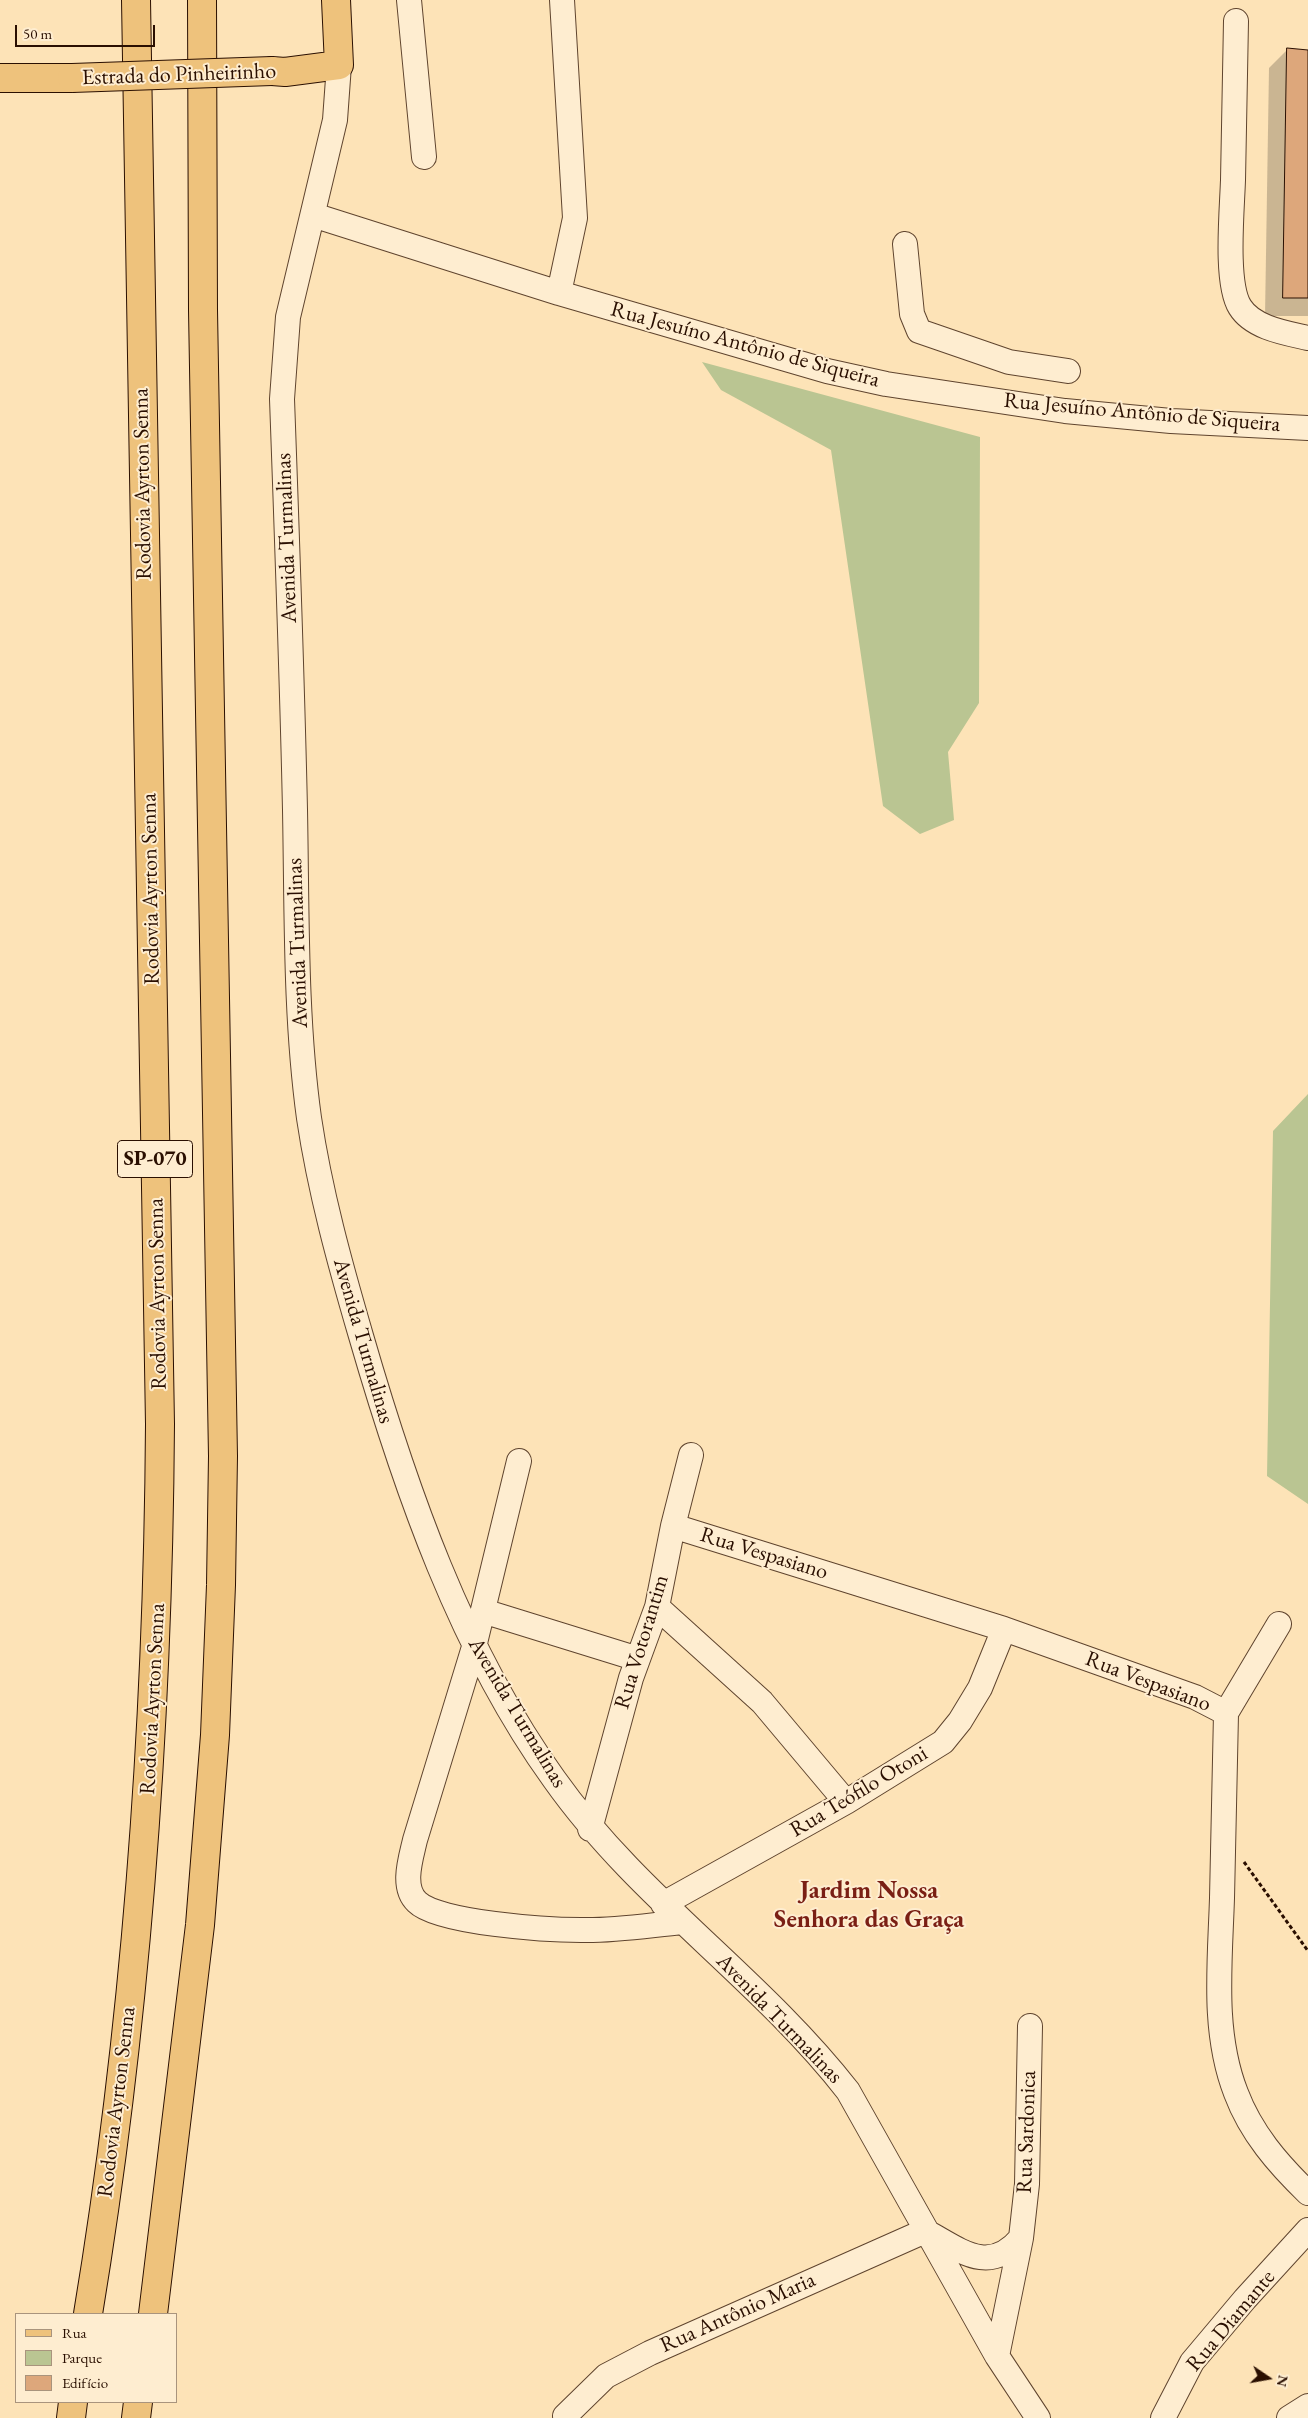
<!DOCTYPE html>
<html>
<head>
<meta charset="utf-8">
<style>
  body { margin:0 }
  #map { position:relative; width:1308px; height:2418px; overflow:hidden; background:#fde3b7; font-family:"EB Garamond",serif }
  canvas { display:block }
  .legend { position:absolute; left:15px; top:2313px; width:162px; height:90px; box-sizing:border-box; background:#feedd0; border:1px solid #a9947d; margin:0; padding:6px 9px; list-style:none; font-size:15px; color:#2a0f01 }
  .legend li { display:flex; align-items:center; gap:10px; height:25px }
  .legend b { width:25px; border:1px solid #a9947d }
  .north { position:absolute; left:1243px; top:2353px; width:50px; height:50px; -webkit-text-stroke:4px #feedd0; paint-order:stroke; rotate:102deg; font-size:14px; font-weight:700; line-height:20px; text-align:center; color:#2a0f01 }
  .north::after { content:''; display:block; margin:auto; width:18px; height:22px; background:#2a0f01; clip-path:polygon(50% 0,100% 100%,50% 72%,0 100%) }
  .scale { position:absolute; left:15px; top:25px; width:140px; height:22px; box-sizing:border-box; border:2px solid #2a0f01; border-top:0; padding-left:6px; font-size:15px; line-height:18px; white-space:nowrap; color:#2a0f01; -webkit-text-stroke:4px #feedd0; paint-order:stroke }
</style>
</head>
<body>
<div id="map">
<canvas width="1308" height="2418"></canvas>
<ul class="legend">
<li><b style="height:6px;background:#eec27c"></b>Rua</li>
<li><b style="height:14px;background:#bac592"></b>Parque</li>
<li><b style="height:14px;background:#dda77b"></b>Edifício</li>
</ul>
<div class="north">N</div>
<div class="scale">50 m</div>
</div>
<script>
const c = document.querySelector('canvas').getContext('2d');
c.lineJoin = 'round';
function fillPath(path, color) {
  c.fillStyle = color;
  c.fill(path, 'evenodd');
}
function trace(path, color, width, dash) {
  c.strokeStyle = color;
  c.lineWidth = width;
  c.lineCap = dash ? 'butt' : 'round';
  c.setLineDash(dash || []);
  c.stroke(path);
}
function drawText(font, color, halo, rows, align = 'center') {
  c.font = font + ' "EB Garamond",serif';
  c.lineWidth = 4;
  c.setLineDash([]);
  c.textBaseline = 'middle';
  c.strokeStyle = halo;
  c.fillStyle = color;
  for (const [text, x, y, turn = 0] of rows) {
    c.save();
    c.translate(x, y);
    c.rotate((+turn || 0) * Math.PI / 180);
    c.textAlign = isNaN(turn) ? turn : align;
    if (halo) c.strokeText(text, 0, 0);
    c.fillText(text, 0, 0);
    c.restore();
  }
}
fillPath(new Path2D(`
  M702,362L980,437L979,703L948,752L954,820L920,834L883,806L831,450L721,390Z
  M1308,1094V1504L1267,1476L1273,1131Z`), '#bac592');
fillPath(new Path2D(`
  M1288,49L1308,51V316H1265L1269,68Z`), '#0003');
const building = new Path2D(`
  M1287,48L1308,50V298H1283Z`);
fillPath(building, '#dda77b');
trace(building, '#2a0f01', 1);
const minor = new Path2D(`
  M409,0L424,157
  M1236,21C1235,74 1234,127 1233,180C1232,211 1225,283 1240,307C1253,328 1286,333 1308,338
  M339,65L335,120L288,317L282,399C287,536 292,673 295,810C297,912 295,1016 309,1118C320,1192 340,1264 361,1336C405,1488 461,1650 554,1779C638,1898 759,1977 848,2091L997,2356L1038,2418
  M313,215L559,293L827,371L886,384L1065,411L1171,421L1308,428
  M905,244L912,314L919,331L1009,362L1068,371
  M559,293L575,218L562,0
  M519,1461L474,1647L415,1840C411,1858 401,1887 417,1902C438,1923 548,1930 581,1930C614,1931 650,1925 683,1922
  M673,1526L1004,1629L1195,1697L1226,1713C1225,1775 1223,1837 1222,1898C1220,1963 1212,2032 1236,2093C1251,2133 1278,2164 1308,2193
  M657,1607L762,1702L846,1802
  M483,1611L638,1659
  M1226,1713L1279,1624
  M590,1829L631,1678L657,1607L673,1526L691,1455
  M663,1904L846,1802L943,1742L960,1721L980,1688L1004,1629
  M997,2356L1021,2238L1027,2184L1030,2026
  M565,2416L606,2376L650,2353L925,2231C960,2250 989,2276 1021,2238
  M1163,2418L1192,2362L1245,2299L1308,2230
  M1289,2418L1308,2406`);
const major = new Path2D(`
  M272,71L285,72L339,65L336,0
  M0,78H72`);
const highway = new Path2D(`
  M88,2314C137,2018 158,1723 160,1424L136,0
  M153,2314L200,1925L215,1735L221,1585L223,1456L203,310L202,0
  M71,2418L73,2402
  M136,2418L138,2402`);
trace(minor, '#5f442e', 26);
trace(major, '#2a0f01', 30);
trace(highway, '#2a0f01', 30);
trace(new Path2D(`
  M1244,1862L1308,1951`), '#2a0f01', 3, [4, 2.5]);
trace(minor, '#feedd0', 24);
trace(major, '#eec27c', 28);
trace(highway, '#eec27c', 28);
const majorBridge = new Path2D(`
  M72,78L272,71`);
trace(majorBridge, '#2a0f01', 30, []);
trace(majorBridge, '#eec27c', 28);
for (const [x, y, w] of [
  [155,1159,75]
]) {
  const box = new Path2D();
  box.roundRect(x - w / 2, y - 18.5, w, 37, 4);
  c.fillStyle = '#feedd0';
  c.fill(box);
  trace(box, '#2a0f01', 1);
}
drawText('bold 21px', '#2a0f01', null, [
  ["SP-070",155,1159]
]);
drawText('22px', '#2a0f01', '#feedd0', [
  ["Estrada do Pinheirinho",179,75,-2],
  ["Rua Jesuíno Antônio de Siqueira",745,345,15],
  ["Rua Jesuíno Antônio de Siqueira",1142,413,5],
  ["Rodovia Ayrton Senna",143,484,-91],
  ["Avenida Turmalinas",287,538,-92],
  ["Rodovia Ayrton Senna",151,889,-91],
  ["Avenida Turmalinas",298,943,-92],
  ["Rodovia Ayrton Senna",158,1294,-91],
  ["Avenida Turmalinas",363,1341,74],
  ["Rua Vespasiano",764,1554,17],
  ["Rua Votorantim",642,1642,-73],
  ["Rua Vespasiano",1148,1682,21],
  ["Rodovia Ayrton Senna",153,1699,-87],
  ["Avenida Turmalinas",517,1713,59],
  ["Rua Teófilo Otoni",859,1792,-31],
  ["Avenida Turmalinas",779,2019,46],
  ["Rodovia Ayrton Senna",117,2102,-83],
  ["Rua Sardonica",1027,2132,-88],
  ["Rua Antônio Maria",738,2313,-24],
  ["Rua Diamante",1231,2321,-50]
]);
drawText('bold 25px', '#7a1f14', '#feedd0', [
  ["Jardim Nossa",869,1891],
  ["Senhora das Graça",869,1920]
]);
</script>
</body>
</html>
